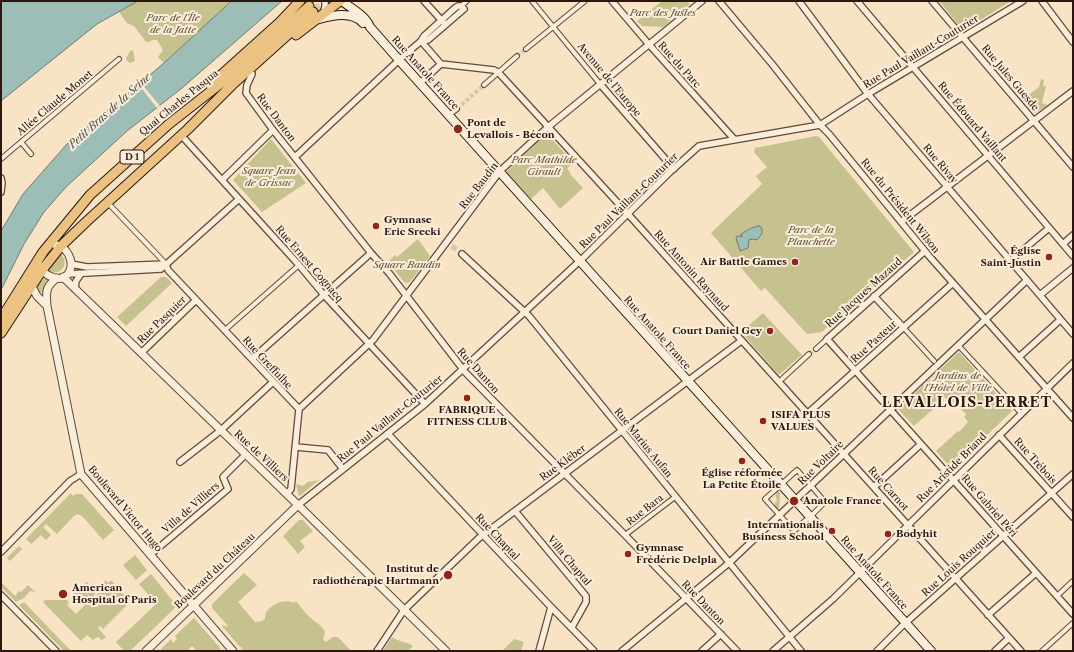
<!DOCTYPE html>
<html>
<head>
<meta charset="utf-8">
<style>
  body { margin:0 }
  #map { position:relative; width:1074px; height:652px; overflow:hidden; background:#f8e4c5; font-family:"Libre Caslon Text",serif }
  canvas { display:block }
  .frame { position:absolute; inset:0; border:2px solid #2c160d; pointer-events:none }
</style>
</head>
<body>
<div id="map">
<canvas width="1074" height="652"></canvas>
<div class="frame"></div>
</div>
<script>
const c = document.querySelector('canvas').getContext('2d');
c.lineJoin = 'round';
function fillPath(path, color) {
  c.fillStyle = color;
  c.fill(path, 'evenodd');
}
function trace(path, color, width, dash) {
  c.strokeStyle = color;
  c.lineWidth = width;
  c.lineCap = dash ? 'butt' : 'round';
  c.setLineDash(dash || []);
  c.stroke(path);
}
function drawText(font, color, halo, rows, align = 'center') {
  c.font = font + ' "Libre Caslon Text",serif';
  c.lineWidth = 4;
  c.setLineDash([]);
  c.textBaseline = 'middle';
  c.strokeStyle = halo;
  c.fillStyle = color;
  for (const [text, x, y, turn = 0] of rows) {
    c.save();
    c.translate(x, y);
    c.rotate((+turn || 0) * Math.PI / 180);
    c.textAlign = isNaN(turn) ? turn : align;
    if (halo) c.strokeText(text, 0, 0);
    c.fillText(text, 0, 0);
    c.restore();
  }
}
fillPath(new Path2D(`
  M138,1H232L164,63L158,57L163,50L157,40H152L149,42H146L134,26L127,23L119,12Z
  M662,1H687L690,4L663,27L642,26L637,21Z
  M939,1H1011L966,29L961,28Z
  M133,50L135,61L130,63L127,61L126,58L130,51Z
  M1041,79L1044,80L1043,86H1046L1042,103L1048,105L1035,113L1022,100L1039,87Z
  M544,136H549L573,162L567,169L571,173L570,174L583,188L560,209L543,188L531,199L507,173V171Z
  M816,136L819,137L914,252L858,301L860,303L841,320L838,317L822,332L807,334L765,288L761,291L711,233L762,184L756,176L767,167L754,152L755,148Z
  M271,139L306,183L262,212L233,180Z
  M418,239L430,256L410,282L405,283L388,262L395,255L397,257Z
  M60,253C71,264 61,277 47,271V268Z
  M161,277H166L172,283L126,326L117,317Z
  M47,278L50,280L46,284L44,291L39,293C35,286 40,279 47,278Z
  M763,313L802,355L780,374H778L741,332Z
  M959,352L1012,411L952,469L936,451L958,431L959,432L968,422L964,417L966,414L954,402L951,403L944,397L937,403L938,405L914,426L898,409Z
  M319,480L301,495L299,496L298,493L296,484L303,486L308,482Z
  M778,489L780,494L779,509L777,510L775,507V502H777L775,492Z
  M71,493L73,496L76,494H82L114,530L103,540L83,517L78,514L74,516L57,534L46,524L43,527L51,535L46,540L41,535L31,544L26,539Z
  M299,520H303L313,531L300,541L305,547L298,554L283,536Z
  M19,546L22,549L10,561L7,558Z
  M135,555L147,570L136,580L123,565Z
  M244,573L257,585L238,602L255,622L262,621L265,619C265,618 266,613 266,612C272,604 285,598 294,603L296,601C301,607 306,614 312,619C318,625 329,628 323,639L326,642L333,637H338L351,651H244L241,648L242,647H240L222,626L224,625L226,627L228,626L212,608V604Z
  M151,574L177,606L130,651H124L116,642L155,605L154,601L139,584Z
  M105,580L108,583L111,580L130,602L103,629L100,626L98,628L106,637L102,640L98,637L93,640L87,635L81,641L43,602L45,600H67L69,603L67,605L76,614L85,605L76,594L73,596V594L87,582L92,588L94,586L96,588L100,585L94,595V601L86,592L88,589L85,592L98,606L99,604L97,600V595Z
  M1,582L15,596L19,591L21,592L28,585L35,592L30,591L24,598L16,602L1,587Z
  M24,602L71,651H64L19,605Z
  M194,618L221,649L218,651H197L192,646L187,651H162L161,649L171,639L173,643L177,639L175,636Z
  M392,637C399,642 408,642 413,646L408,651H392L391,650L383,651Z
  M514,639L524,642L521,651H502Z`), '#c5c28f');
const water = new Path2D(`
  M1,1H138L97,24L1,101Z
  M232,1H282L182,88L127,131L66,187L44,212L24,244L1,290V231L23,194L67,144L164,63Z
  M759,226L761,227C764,233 761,235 757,240L753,239L749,240L748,248L740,251L736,238L737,236L742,237V235H740C746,231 751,227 759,226Z`);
fillPath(water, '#9dbeb7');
trace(water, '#707b73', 1);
fillPath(new Path2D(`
  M141,83L160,106L157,108L138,84Z`), '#f8e4c5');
trace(new Path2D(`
  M517,56L526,49
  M457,109L484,85
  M809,354L816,349`), '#d9c5a9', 4, [4, 2]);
trace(new Path2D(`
  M452,246L462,254`), '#d9c5a9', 5.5, [5.5, 3]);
trace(new Path2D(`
  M313,12L327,1`), '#d9c5a9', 9, [9, 4.5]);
const pedestrian = new Path2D(`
  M532,1L600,84
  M461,6L467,1
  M526,49L585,1
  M484,85L517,56
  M449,115L457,109
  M21,142L31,154
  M1,159L119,59
  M108,203L166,264
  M903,327L934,361
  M225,330L299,265
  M958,345L1021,413
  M816,349L827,339
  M782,379L809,354
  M813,514L825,502L813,488
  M807,519L794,531L765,499L797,470L808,482
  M625,535L675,497
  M1058,595L1073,581
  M1042,651L1073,623`);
const minor = new Path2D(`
  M424,1L444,23
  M612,1L646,41L734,139
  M719,1L772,64L820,125L829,134L929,256L1073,418
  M799,1L868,94L1073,334
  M857,1L1073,256
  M932,1L1073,167
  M1042,1L1073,42
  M323,13L325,7V1
  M421,41L441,64
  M441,64L494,70L498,72L628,214L1021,651
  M252,74L247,85L246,93L273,130L371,253L389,273L465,372L625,535L737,651
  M420,83L441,64
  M600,84L674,169
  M181,135L299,265L324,295L425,404
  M295,157L399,60L421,41L428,40L464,9L461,6H458L455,8L424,36L421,41
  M1,178L2,183L1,192
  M223,179L273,130
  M901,222L1073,91
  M1063,244L1073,235
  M925,251L827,339L1073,614
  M462,254L529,316L801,651
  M1010,261L1049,228
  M71,264L87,267L166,264
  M166,264L168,270L299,409
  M68,274L161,269L239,199
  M75,289L76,281L81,274
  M1040,295L1073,268
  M874,296L903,327
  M141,353L196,300
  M1019,357L1060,320
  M252,359L371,253
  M299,409L373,340L500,171L548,127L702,1
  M807,414L953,283
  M388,434L551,607L594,651
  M999,435L1073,517
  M296,447L328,450L343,469
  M180,462L220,431L273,382
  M874,487L921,444
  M287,494L291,489L299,409
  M298,505L425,404L584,257L670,172L699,146L820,125L868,94L1023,1
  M515,511L586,596V602L572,627
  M1,552L70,481L81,474
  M150,555L228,489L223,477L245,455
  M1,595L56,651
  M988,615L1036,573
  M377,651L404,610L479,538L741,341
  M539,651L551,607
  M622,651L729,563L1027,280
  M702,651L721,634
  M773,651L833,599L1073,363
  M877,651L902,626L1073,474
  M995,651L1009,638`);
const tertiary = new Path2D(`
  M40,266C43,275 60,284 68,274C75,264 69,252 61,246L56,245
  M63,277L298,505L446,651
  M57,278C45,287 46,292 47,306L81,474L233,651
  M30,283L37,296L47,306
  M146,651L298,505`);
const secondary = new Path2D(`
  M342,1C352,9 365,15 370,27L399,60L931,651
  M315,20C331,16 351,10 363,23`);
const primary = new Path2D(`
  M296,35L340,1
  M210,85L280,22L300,1
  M1,319L43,252L90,195L169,124L248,62L309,6
  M1,333L42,270L61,246L86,222L188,129L232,85L313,12`);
trace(pedestrian, '#5f4a3b', 6);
trace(minor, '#5f4a3b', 8);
trace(tertiary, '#5f4a3b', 9);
trace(secondary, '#2c160d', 10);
trace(primary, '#2c160d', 11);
trace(pedestrian, '#faedd9', 4);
trace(minor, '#faedd9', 5.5);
trace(tertiary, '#faedd9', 7);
trace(secondary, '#faedd9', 8);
trace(primary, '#ecc282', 9);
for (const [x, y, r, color] of [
  [458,129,5,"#8f2418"],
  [376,226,4,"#8f2418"],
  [1049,257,4,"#8f2418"],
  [795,262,4,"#8f2418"],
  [770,331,4,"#8f2418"],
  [467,398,4,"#8f2418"],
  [763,421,4,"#8f2418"],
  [742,461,4,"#8f2418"],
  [794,501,5,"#8f2418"],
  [832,531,4,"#8f2418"],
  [888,534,4,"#8f2418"],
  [628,554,4,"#8f2418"],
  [448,575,5,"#8f2418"],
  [63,594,5,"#8f2418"]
]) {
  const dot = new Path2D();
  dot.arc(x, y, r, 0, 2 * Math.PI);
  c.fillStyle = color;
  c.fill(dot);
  trace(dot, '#faedd9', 1.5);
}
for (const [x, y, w] of [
  [132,157,24]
]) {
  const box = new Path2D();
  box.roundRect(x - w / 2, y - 7, w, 14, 3);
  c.fillStyle = '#faedd9';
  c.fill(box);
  trace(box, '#2c160d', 1);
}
drawText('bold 9px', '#2c160d', null, [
  ["D 1",132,157]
]);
drawText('italic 10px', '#62523a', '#faedd9', [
  ["Parc des Justes",663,13],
  ["Parc de l'Île",173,18],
  ["de la Jatte",173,30],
  ["Parc Mathilde",544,160],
  ["Girault",544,172],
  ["Square Jean",269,171],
  ["de Grissac",269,183],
  ["Parc de la",811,230],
  ["Planchette",811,242],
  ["Square Baudin",407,265],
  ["Jardins de",958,376],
  ["l'Hôtel de Ville",958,388]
]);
drawText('10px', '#2c160d', '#faedd9', [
  ["Rue Paul Vaillant-Couturier",921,52,-31],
  ["Rue du Parc",679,65,48],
  ["Rue Anatole France",425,73,48],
  ["Rue Jules Guesde",1010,78,50],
  ["Avenue de l'Europe",609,80,50],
  ["Allée Claude Monet",55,103,-40],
  ["Quai Charles Pasqua",179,103,-39],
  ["Rue Danton",276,118,53],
  ["Rue Édouard Vaillant",972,122,50],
  ["Rue Rivay",940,164,50],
  ["Rue Baudin",479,186,-52],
  ["Rue Paul Vaillant-Couturier",629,201,-44],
  ["Rue du Président Wilson",900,206,51],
  ["Rue Ernest Cognacq",309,264,49],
  ["Rue Antonin Raynaud",691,271,48],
  ["Rue Jacques Mazaud",864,293,-42],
  ["Rue Pasquier",162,320,-44],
  ["Rue Anatole France",657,333,48],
  ["Rue Pasteur",874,342,-42],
  ["Rue Greffulhe",267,363,47],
  ["Rue Danton",478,371,48],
  ["Rue Paul Vaillant-Couturier",390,419,-39],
  ["Rue Marius Aufan",643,443,51],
  ["Rue de Villiers",261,456,43],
  ["Rue Trébois",1035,461,48],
  ["Rue Kléber",563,463,-36],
  ["Rue Voltaire",821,463,-44],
  ["Rue Aristide Briand",952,468,-45],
  ["Rue Carnot",888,489,48],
  ["Rue Gabriel Péri",989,506,49],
  ["Villa de Villiers",191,508,-41],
  ["Boulevard Victor Hugo",125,509,50],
  ["Rue Bara",645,510,-38],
  ["Rue Chaptal",497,537,47],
  ["Villa Chaptal",569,561,50],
  ["Rue Louis Rouquier",959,563,-42],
  ["Boulevard du Château",215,571,-43],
  ["Rue Anatole France",874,573,48],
  ["Rue Danton",703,603,46]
]);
drawText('bold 10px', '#2c160d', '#faedd9', [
  ["Pont de",467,123],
  ["Levallois - Bécon",467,135],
  ["Gymnase",384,220],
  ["Eric Srecki",384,232],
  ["Église",1041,251,"right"],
  ["Saint-Justin",1041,263,"right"],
  ["Air Battle Games",787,262,"right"],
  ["Court Daniel Gey",762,331,"right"],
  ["FABRIQUE",467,410,"center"],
  ["FITNESS CLUB",467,422,"center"],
  ["ISIFA PLUS",771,415],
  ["VALUES",771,427],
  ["Église réformée",742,473,"center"],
  ["La Petite Étoile",742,485,"center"],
  ["Anatole France",803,501],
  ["Internationalis",824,525,"right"],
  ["Business School",824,537,"right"],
  ["Bodyhit",896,534],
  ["Gymnase",636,548],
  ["Frédéric Delpla",636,560],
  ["Institut de",439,569,"right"],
  ["radiothérapie Hartmann",439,581,"right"],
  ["American",72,588],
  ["Hospital of Paris",72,600]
], 'left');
drawText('italic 11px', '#545148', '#faedd9', [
  ["Petit Bras de la Seine",110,111,-42]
]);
c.letterSpacing = '1px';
drawText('bold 14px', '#2c160d', '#faedd9', [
  ["LEVALLOIS-PERRET",967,403]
]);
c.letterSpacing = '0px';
</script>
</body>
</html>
